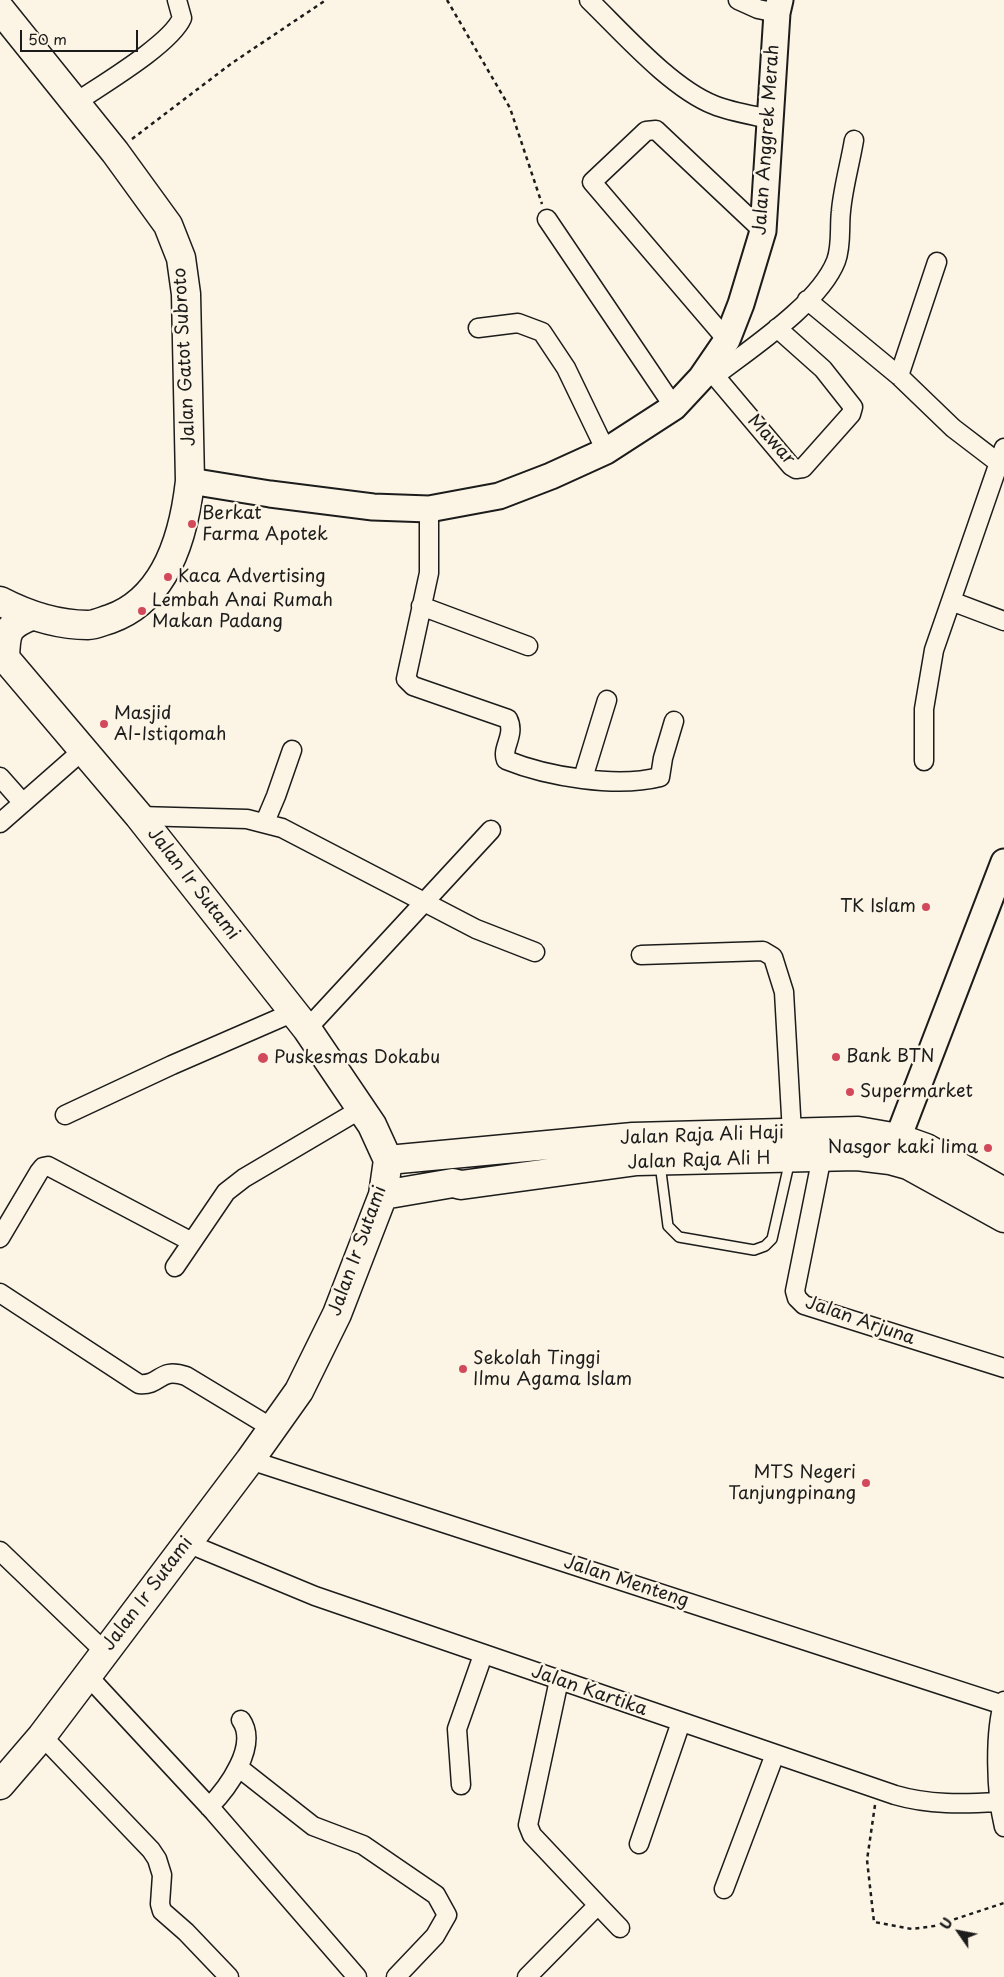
<!DOCTYPE html>
<html>
<head>
<meta charset="utf-8">
<style>
  body { margin:0 }
  #map { position:relative; width:1004px; height:1977px; overflow:hidden; background:#fcf5e5; font-family:"Playpen Sans",sans-serif }
  canvas { display:block }
  .north { position:absolute; left:934px; top:1907px; width:50px; height:50px; -webkit-text-stroke:4px #fcf5e5; paint-order:stroke; rotate:303deg; font-size:14px; font-weight:700; line-height:20px; text-align:center; color:#1c1c1c }
  .north::after { content:''; display:block; margin:auto; width:18px; height:22px; background:#1c1c1c; clip-path:polygon(50% 0,100% 100%,50% 72%,0 100%) }
  .scale { position:absolute; left:20px; top:30px; width:118px; height:22px; box-sizing:border-box; border:2px solid #1c1c1c; border-top:0; padding-left:6px; font-size:15px; line-height:18px; white-space:nowrap; color:#1c1c1c; -webkit-text-stroke:4px #fcf5e5; paint-order:stroke }
</style>
</head>
<body>
<div id="map">
<canvas width="1004" height="1977"></canvas>
<div class="north">U</div>
<div class="scale">50 m</div>
</div>
<script>
const c = document.querySelector('canvas').getContext('2d');
c.lineJoin = 'round';
function trace(path, color, width, dash) {
  c.strokeStyle = color;
  c.lineWidth = width;
  c.lineCap = dash ? 'butt' : 'round';
  c.setLineDash(dash || []);
  c.stroke(path);
}
function drawText(font, color, halo, rows, align = 'center') {
  c.font = font + ' "Playpen Sans",sans-serif';
  c.lineWidth = 5;
  c.setLineDash([]);
  c.textBaseline = 'middle';
  c.strokeStyle = halo;
  c.fillStyle = color;
  for (const [text, x, y, turn = 0] of rows) {
    c.save();
    c.translate(x, y);
    c.rotate((+turn || 0) * Math.PI / 180);
    c.textAlign = isNaN(turn) ? turn : align;
    if (halo) c.strokeText(text, 0, 0);
    c.fillText(text, 0, 0);
    c.restore();
  }
}
const lane = new Path2D(`
  M660,1164L668,1226L679,1237L754,1250L765,1246L772,1239L790,1160`);
const street = new Path2D(`
  M589,0C623,33 671,88 714,105C731,112 752,115 770,119
  M738,0L758,9L777,13
  M75,103C101,85 170,45 182,18L177,0
  M547,219L674,407
  M807,300L899,376L953,428L1004,467
  M478,328L518,323L542,332L566,368L606,451
  M727,340L592,182L646,131L656,130L763,231
  M715,376L791,466L796,469L803,468L851,414L853,407L823,369L777,328
  M899,376L937,262
  M704,377L715,376C751,348 819,304 836,261C842,245 839,227 841,211C843,188 850,164 854,140
  M429,509V573L406,679L413,686L508,719C516,735 501,748 506,760C548,777 617,788 660,777L663,758L674,721
  M951,601L1004,621
  M421,606L528,646
  M924,761V709L934,650L1004,448
  M0,777L23,803
  M583,778L607,700
  M139,816L247,819L282,828L476,929L535,952
  M265,822L276,796L292,750
  M0,823L82,751
  M641,955L763,951L773,957L784,992L792,1133
  M307,1029L491,830
  M65,1115L172,1065L294,1012
  M822,1156L795,1291L797,1298L804,1305L1004,1368
  M0,1238L39,1172L43,1167L48,1166L192,1242
  M175,1267L226,1192L244,1178L361,1109
  M0,1293L139,1384C162,1386 158,1367 186,1376L272,1428
  M250,1460L1003,1705
  M187,1543L315,1596L895,1795C929,1805 963,1804 998,1802
  M0,1551L105,1652
  M87,1675L214,1812L357,1977
  M1004,1701C994,1733 996,1794 1004,1827
  M42,1736L151,1850L157,1859L162,1875L160,1904L162,1911L186,1932L229,1977
  M238,1767L313,1826L363,1845L436,1895L447,1915L435,1936L396,1977
  M461,1785L457,1729L483,1655
  M209,1807C227,1789 259,1746 241,1720
  M639,1844L681,1722
  M724,1889L775,1754
  M598,1905L620,1928
  M527,1977L598,1905L532,1835L528,1825L559,1680`);
const secondary = new Path2D(`
  M190,481L270,494L373,507L429,509L499,496L551,476L606,451L674,407L701,378L727,340L741,304L763,231L777,13L780,0
  M898,1138L1004,862`);
const primary = new Path2D(`
  M0,9L115,152L168,225L181,258L186,294L190,481C184,535 167,599 110,619C103,621 95,625 88,625C57,625 27,615 0,601
  M0,652L139,816L307,1029L372,1125L388,1160L383,1195L337,1314L299,1391L250,1460L42,1736L0,1785
  M5,658C6,633 6,626 31,616
  M388,1160L633,1137L858,1131L898,1138L926,1148L1004,1192
  M383,1195L453,1183L461,1185L637,1161L857,1156L890,1160L908,1165L1004,1218`);
trace(lane, '#1c1c1c', 12);
trace(street, '#1c1c1c', 21);
trace(secondary, '#1c1c1c', 29);
trace(primary, '#1c1c1c', 31);
trace(new Path2D(`
  M447,0L510,108L542,204
  M132,139L232,63L326,0
  M875,1805L867,1860L874,1922L912,1929L934,1926L1004,1903`), '#1c1c1c', 2.5, [4, 4]);
trace(lane, '#fcf5e5', 9);
trace(street, '#fcf5e5', 18);
trace(secondary, '#fcf5e5', 25);
trace(primary, '#fcf5e5', 28);
for (const [x, y, r, color] of [
  [192,524,5,"#d1495b"],
  [168,577,5,"#d1495b"],
  [142,611,5,"#d1495b"],
  [104,724,5,"#d1495b"],
  [926,907,5,"#d1495b"],
  [836,1057,5,"#d1495b"],
  [263,1058,6,"#d1495b"],
  [850,1092,5,"#d1495b"],
  [988,1148,5,"#d1495b"],
  [463,1369,5,"#d1495b"],
  [866,1483,5,"#d1495b"]
]) {
  const dot = new Path2D();
  dot.arc(x, y, r, 0, 2 * Math.PI);
  c.fillStyle = color;
  c.fill(dot);
  trace(dot, '#fcf5e5', 2);
}
drawText('18px', '#1c1c1c', '#fcf5e5', [
  ["Jalan Anggrek Merah",767,140,-86],
  ["Jalan Gatot Subroto",185,357,-93],
  ["Mawar",771,440,48],
  ["Jalan Ir Sutami",193,884,52],
  ["Jalan Raja Ali Haji",702,1136,-2],
  ["Jalan Raja Ali H",699,1161,-2],
  ["Jalan Ir Sutami",358,1251,-70],
  ["Jalan Arjuna",860,1321,19],
  ["Jalan Menteng",626,1582,18],
  ["Jalan Ir Sutami",148,1594,-53],
  ["Jalan Kartika",589,1691,19]
]);
drawText('18px', '#1c1c1c', '#fcf5e5', [
  ["Berkat",202,514],
  ["Farma Apotek",202,535],
  ["Kaca Advertising",178,577],
  ["Lembah Anai Rumah",152,601],
  ["Makan Padang",152,622],
  ["Masjid",114,714],
  ["Al-Istiqomah",114,735],
  ["TK Islam",916,907,"right"],
  ["Bank BTN",846,1057],
  ["Puskesmas Dokabu",274,1058],
  ["Supermarket",860,1092],
  ["Nasgor kaki lima",978,1148,"right"],
  ["Sekolah Tinggi",473,1359],
  ["Ilmu Agama Islam",473,1380],
  ["MTS Negeri",856,1473,"right"],
  ["Tanjungpinang",856,1494,"right"]
], 'left');
</script>
</body>
</html>
